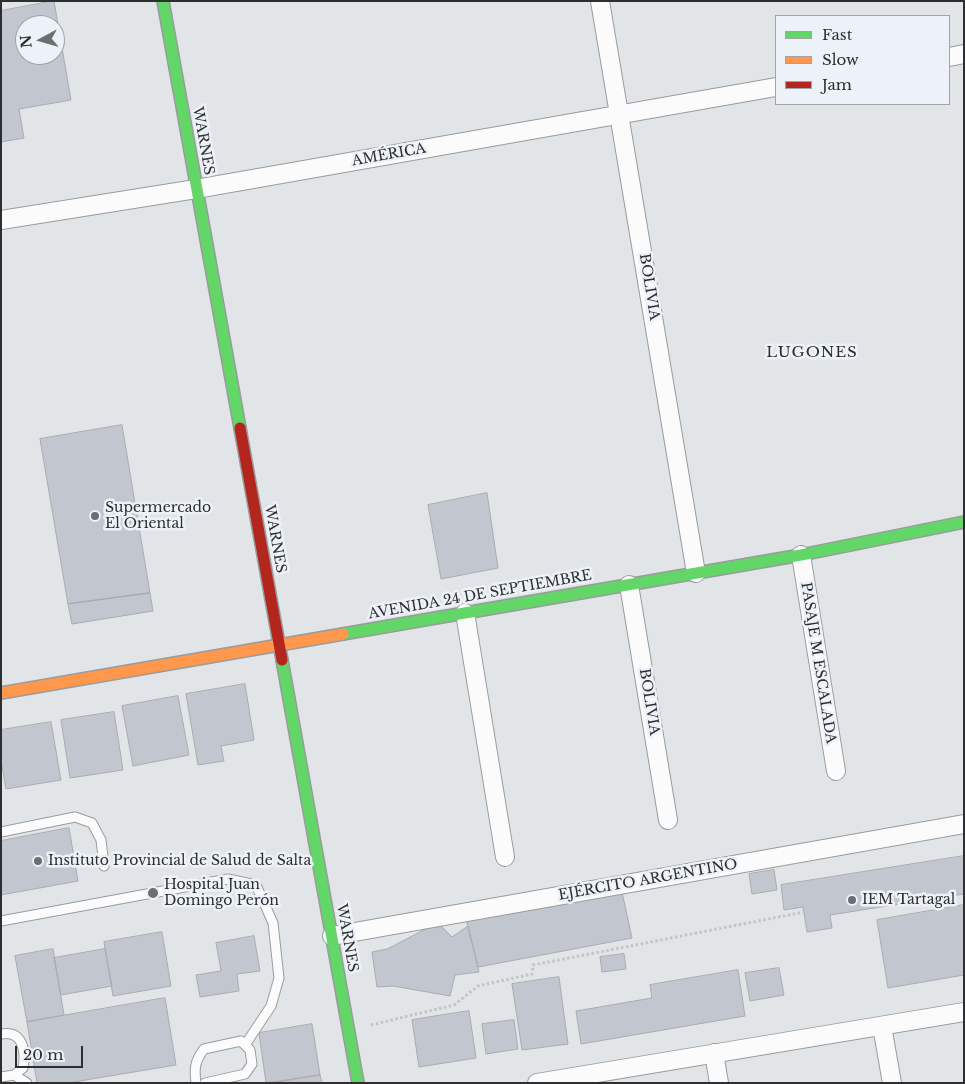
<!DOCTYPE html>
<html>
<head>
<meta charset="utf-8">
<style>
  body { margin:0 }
  #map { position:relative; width:965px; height:1084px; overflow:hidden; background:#e2e5e8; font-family:"Libre Baskerville",serif }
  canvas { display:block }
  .frame { position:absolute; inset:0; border:2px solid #2c2e30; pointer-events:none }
  .legend { position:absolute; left:775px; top:15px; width:175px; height:90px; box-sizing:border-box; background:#edf1f8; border:1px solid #a0a3a8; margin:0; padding:6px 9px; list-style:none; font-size:15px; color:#2c2e30 }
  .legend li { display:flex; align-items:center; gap:10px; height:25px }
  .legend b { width:25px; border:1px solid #a0a3a8 }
  .north { position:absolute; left:15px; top:15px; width:50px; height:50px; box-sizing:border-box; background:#edf1f8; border:1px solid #a0a3a8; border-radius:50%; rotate:264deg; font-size:14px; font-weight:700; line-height:20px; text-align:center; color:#2c2e30 }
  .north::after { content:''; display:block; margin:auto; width:18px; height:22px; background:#6c6e70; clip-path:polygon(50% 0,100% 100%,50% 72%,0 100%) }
  .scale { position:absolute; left:15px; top:1046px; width:68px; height:22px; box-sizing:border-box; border:2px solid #2c2e30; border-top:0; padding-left:6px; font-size:15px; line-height:18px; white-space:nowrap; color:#2c2e30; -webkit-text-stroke:4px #edf1f8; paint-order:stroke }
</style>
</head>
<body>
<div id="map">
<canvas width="965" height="1084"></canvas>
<div class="frame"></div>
<ul class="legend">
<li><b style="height:6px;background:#63d668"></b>Fast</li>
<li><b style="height:6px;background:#ff974d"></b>Slow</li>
<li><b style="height:6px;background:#b3261e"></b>Jam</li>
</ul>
<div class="north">N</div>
<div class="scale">20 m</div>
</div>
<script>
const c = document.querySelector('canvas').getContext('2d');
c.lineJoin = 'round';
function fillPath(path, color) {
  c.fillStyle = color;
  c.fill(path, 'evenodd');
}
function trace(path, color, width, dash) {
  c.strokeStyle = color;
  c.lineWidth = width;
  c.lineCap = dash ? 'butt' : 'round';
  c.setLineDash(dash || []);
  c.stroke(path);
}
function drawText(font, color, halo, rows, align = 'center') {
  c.font = font + ' "Libre Baskerville",serif';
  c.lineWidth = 5;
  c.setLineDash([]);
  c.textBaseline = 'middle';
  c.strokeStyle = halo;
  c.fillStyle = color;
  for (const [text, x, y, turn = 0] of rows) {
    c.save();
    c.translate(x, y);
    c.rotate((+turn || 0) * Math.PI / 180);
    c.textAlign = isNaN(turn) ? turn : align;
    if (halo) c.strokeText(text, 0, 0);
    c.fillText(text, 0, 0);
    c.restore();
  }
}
const building = new Path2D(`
  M54,1L71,100L19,109L24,138L1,142V11ZM25,25H55V55H25Z
  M122,425L150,593L68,604L40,439Z
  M487,493L498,568L441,579L428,505Z
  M150,593L153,611L72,624L68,604Z
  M245,684L254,740L221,746L224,761L198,765L186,694Z
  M178,696L189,755L133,766L122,706Z
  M114,712L123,770L70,778L61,720Z
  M51,722L61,780L6,789L1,760V730Z
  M69,828L78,881L1,895V841Z
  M964,856V894L830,915L832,928L807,932L803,907L784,910L781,885Z
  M774,870L777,890L752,894L749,874Z
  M622,892L632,938L478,967L466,919Z
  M964,905V975L888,988L877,920Z
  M438,923L452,937L468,926L479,972L455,975L450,996L393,986L377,987L372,952L387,949Z
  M162,932L171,986L113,996L104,942Z
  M254,936L260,971L237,974L239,991L200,997L196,975L221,971L216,943Z
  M53,949L64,1015L27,1022L15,956Z
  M105,949L112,986L61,995L54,958Z
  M624,954L626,969L602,972L600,957Z
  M779,968L784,995L750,1001L745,973Z
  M738,970L745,1016L581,1044L576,1011L652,998L650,985Z
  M559,977L568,1044L522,1050L512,984Z
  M165,998L176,1065L68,1083H37L27,1022Z
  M469,1011L476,1058L419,1067L412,1020Z
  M514,1020L518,1049L486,1054L482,1024Z
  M312,1024L320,1075L266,1083L259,1033Z
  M320,1075L322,1083H273Z`);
fillPath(building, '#c2c7cf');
trace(building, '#a9abae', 1);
const lane = new Path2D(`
  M1,832L75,817L92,823L101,840L104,866
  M1,921L228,879L256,885L273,923L279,978L271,1006L245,1045
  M1,1034C23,1030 26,1051 23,1068L14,1075L1,1077
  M14,1075L27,1083
  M196,1083C194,1068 195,1061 204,1049L241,1041L250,1050L252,1064L245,1074L205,1083`);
const street = new Path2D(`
  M600,1L696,573
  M949,57L964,54
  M1,220L196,189L776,87
  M801,555L836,771
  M629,585L668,820
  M465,613L505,857
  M332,936L964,824
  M882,1026L892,1083
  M714,1053L719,1083
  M537,1083L964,1012`);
const fast = new Path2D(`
  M163,1L240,428
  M343,634L801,555L964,522
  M282,660L358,1083`);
const slow = new Path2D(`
  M1,693L343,634`);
const jam = new Path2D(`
  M240,428L282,660`);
trace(lane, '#999b9d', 11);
trace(street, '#999b9d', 20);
trace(fast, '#999b9d', 14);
trace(slow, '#999b9d', 14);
trace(jam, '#999b9d', 14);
trace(new Path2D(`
  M371,1025L454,1005L478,986L532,974L533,965L804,912`), '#c4c4c5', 3, [2.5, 2.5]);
trace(lane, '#fbfbfc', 9);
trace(street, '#fbfbfc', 18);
trace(fast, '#63d668', 11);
trace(slow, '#ff974d', 11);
trace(jam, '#b3261e', 11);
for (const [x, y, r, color] of [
  [95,516,5,"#6c6e70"],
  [38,861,5,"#6c6e70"],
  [153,893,6,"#6c6e70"],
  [852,900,5,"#6c6e70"]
]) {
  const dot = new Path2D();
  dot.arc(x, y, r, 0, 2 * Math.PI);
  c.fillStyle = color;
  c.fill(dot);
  trace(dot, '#edf1f8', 2);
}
drawText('14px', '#2c2e30', '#edf1f8', [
  ["WARNES",203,141,80],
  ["AMÉRICA",389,155,-10],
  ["BOLIVIA",649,287,81],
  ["WARNES",275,539,80],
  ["AVENIDA 24 DE SEPTIEMBRE",480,595,-10],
  ["PASAJE M ESCALADA",818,663,81],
  ["BOLIVIA",649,702,81],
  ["EJÉRCITO ARGENTINO",648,880,-10],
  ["WARNES",347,938,80]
]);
drawText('14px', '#2c2e30', '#edf1f8', [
  ["Supermercado",105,508],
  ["El Oriental",105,524],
  ["Instituto Provincial de Salud de Salta",48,861],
  ["Hospital Juan",164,885],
  ["Domingo Perón",164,901],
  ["IEM Tartagal",862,900]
], 'left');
c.letterSpacing = '1px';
drawText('15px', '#2c2e30', '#edf1f8', [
  ["LUGONES",812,353]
]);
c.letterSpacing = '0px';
</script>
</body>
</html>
